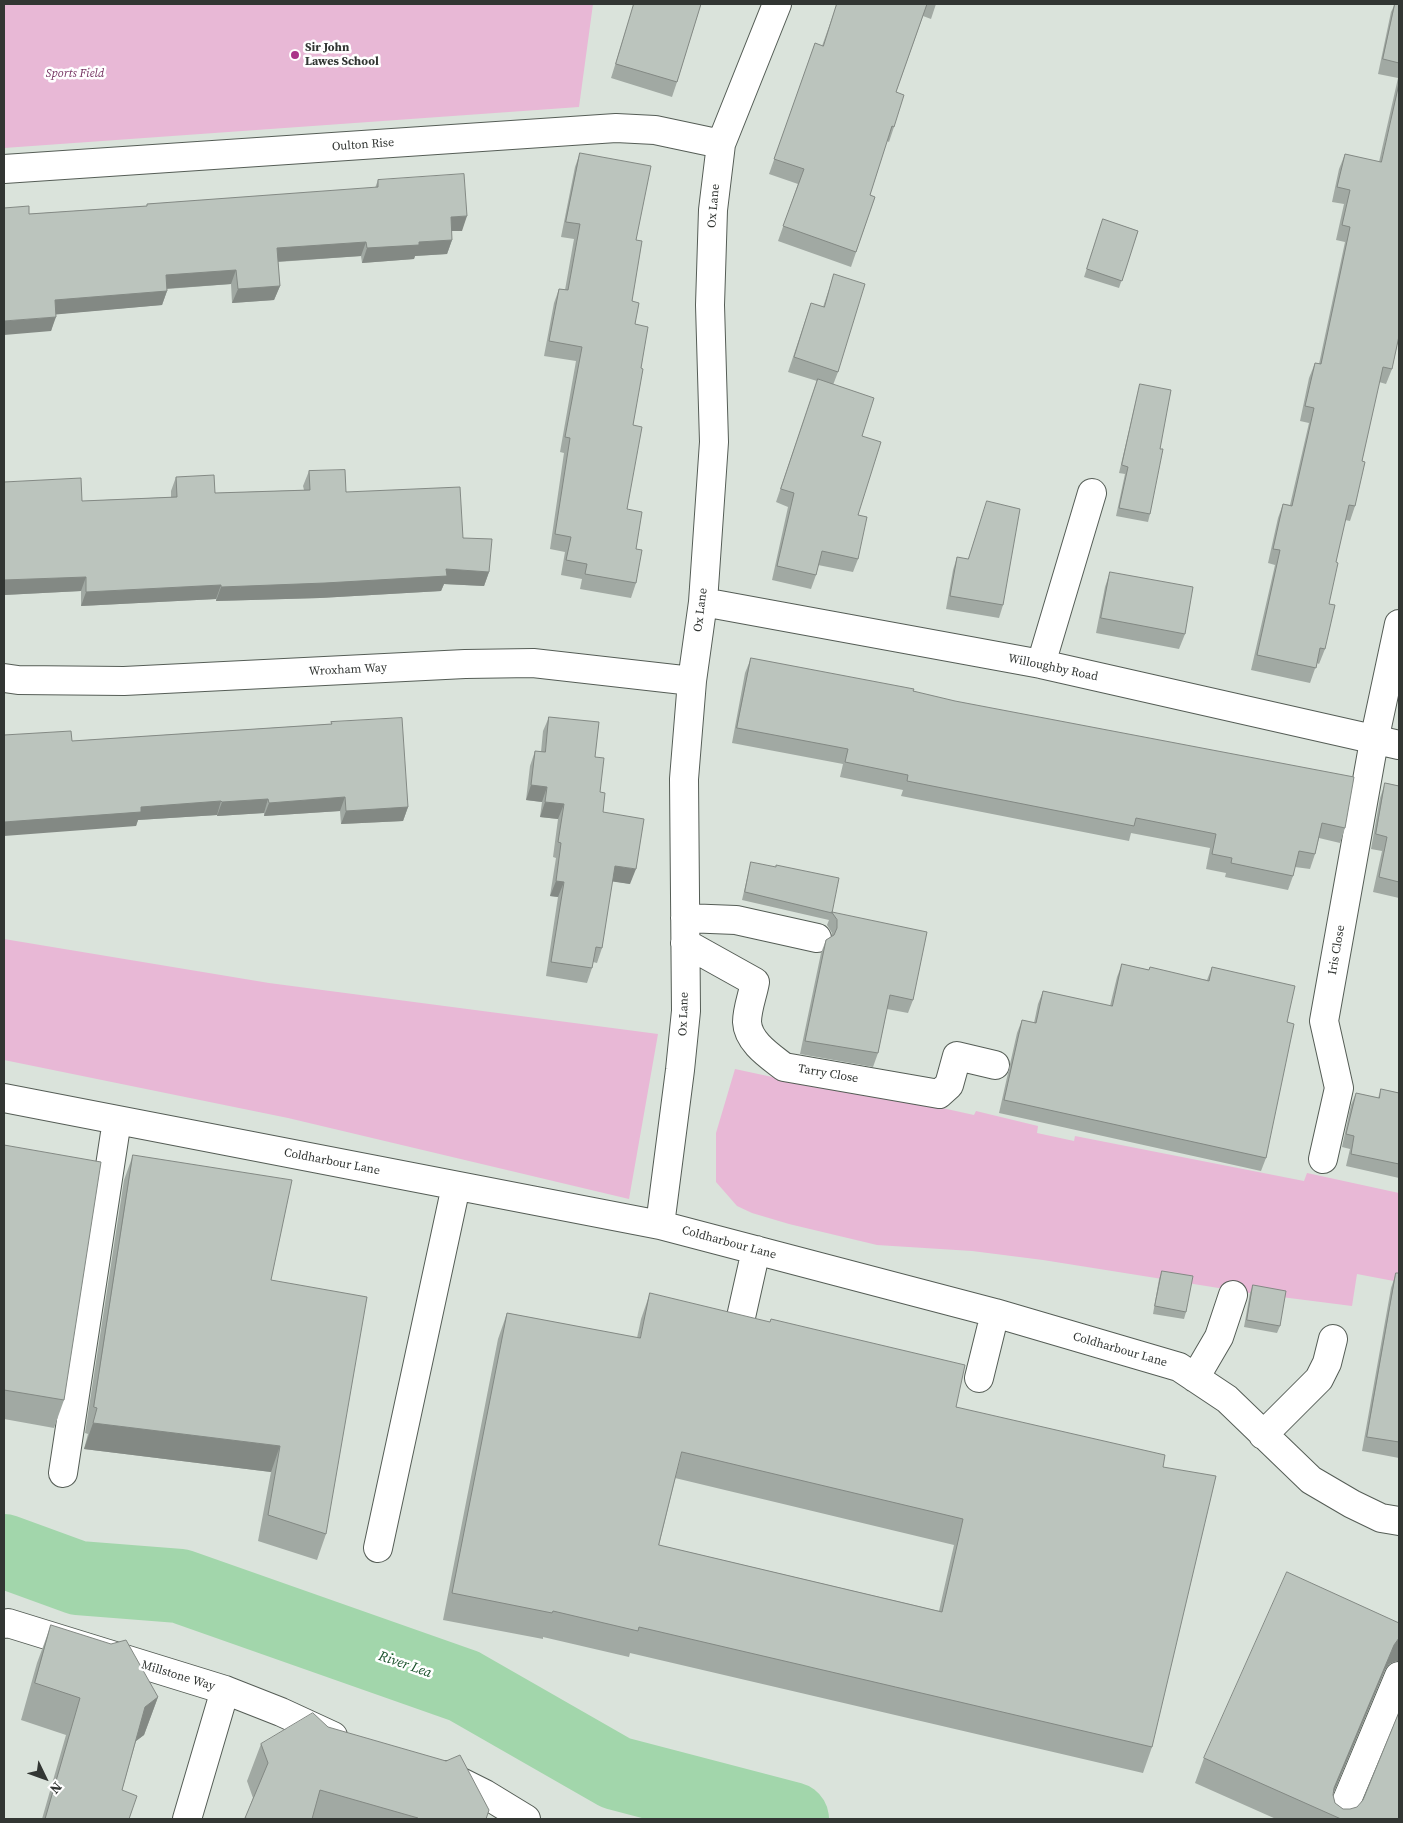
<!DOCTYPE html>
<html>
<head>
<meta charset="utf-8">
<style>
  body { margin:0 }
  #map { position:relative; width:1403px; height:1823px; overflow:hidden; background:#dae3db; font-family:"Source Serif 4",serif }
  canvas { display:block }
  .frame { position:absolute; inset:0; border:5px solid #323633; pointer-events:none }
  .north { position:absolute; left:20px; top:1753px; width:50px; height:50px; -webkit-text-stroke:4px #fff; paint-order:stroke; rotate:132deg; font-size:14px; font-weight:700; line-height:20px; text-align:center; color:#323633 }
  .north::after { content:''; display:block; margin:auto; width:18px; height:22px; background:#323633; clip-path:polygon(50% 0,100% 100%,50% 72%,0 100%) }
</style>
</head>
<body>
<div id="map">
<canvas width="1403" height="1823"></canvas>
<div class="frame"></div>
<div class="north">N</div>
</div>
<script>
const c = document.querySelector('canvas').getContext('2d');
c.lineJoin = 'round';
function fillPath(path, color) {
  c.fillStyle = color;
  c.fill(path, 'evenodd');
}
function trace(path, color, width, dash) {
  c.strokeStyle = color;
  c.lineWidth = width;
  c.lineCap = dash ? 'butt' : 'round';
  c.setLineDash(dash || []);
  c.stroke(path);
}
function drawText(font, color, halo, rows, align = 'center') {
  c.font = font + ' "Source Serif 4",serif';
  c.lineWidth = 5;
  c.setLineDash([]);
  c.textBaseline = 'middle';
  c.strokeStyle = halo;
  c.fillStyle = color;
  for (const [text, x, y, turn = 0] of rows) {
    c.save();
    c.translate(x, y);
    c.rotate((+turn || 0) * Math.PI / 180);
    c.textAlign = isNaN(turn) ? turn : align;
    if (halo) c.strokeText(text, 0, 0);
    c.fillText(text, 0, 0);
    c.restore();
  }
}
fillPath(new Path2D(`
  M4,4H593L579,107L4,148Z
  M4,939L269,983L658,1034L629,1199L288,1118L4,1060Z
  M735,1069L791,1081L874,1093L974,1115L976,1111L1038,1126L1037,1133L1074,1141L1075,1136L1304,1181L1307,1173L1399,1193V1282L1357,1274L1352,1306L1250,1293L1043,1260L972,1251L877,1245L789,1224L752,1213L737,1206L716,1182V1133Z`), '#e8b8d6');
trace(new Path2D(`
  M4,1551L78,1578L180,1586L464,1686L616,1773L792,1819`), '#a2d6ab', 74);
const minor = new Path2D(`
  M4,169L616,128L655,130L721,144
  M703,602L1041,664L1399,745
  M1041,664L1092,493
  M4,678L18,680L124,681L465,664L533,663L692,681
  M685,918L736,920L817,938
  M685,943L755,982C753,994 747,1009 747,1022C748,1042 770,1056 784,1067L939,1094L949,1085L957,1056L995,1065
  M4,1098L660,1225L995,1313L1179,1367L1227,1399L1311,1480L1352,1504L1381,1518L1399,1521
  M1323,1159L1339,1088L1324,1021L1374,741L1399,624
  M660,1225L680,1070L686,1011L684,779L692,681L703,602L714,442L710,305L713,210L721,144L777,4
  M741,1317L756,1250
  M979,1378L995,1313
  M1195,1378L1219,1337L1233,1295
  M1263,1435L1319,1379L1327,1363L1333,1339
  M63,1473L117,1120
  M378,1548L456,1186
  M4,1624L8,1623L225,1690L281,1712L333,1736
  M447,1775L485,1794L526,1819
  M187,1819L225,1690
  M1339,1819L1399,1676`);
trace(minor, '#555d56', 30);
trace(minor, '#fff', 28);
fillPath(new Path2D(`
  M634,4H701L677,82L672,97L611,78Z
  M837,4H936L931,19L923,16L896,92L894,127L889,142L887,141L870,195L875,197L851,267L778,241L798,184L769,174L815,43L822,46Z
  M1395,4H1399V336L1392,369L1386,384L1379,382L1362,461L1355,506L1350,521L1345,520L1336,562L1329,604L1325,649L1319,664L1317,663L1310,683L1251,670L1275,565L1268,563L1278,518L1283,504L1290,505L1309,423L1300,421L1309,378L1315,363L1319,364L1345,242L1336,240L1344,204L1332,202L1339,169L1345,154L1379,162L1398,78L1378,74L1391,12Z
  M580,153L636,240L632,301L641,368L633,425L627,509L636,549V583L631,598L580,589L582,579L561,575L565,552L550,549L564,453L560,452L576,361L544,356L554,303L559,289L565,290L574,239L561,237L575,167Z
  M378,180L462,231H451L452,240L447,254L415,256L414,259L362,263L361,256L278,262L280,286L274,300L232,303L231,284L167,289V291L162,305L56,314L51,331L29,214L147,206V204L375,188Z
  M1103,219L1138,231L1119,288L1084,277Z
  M834,274L838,372L833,385L862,436L858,515V559L853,572L818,565L816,575L811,589L772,580L788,507L776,502L817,381L788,372L811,303L823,307Z
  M1140,384L1160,449L1150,514L1148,522L1116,516L1125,474L1119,473L1138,392Z
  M309,471L346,492L463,538L489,572L484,586L444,584L441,591L320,598L216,601V599L81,606V591L4,595V482L82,501L171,497V491L176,477L215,493L304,490L303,486Z
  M957,557L1003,605L999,618L946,609L953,570Z
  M1110,572L1185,634L1179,649L1096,633L1105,587Z
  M751,658L913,691L1345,828L1340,843L1319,838L1315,854L1310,869L1295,867L1293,876L1288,890L1225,877L1226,873L1206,869L1210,848L1131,833L1129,841L901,796L903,790L840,777L843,764L732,743L745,673Z
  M549,717L595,757L600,792L603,812L630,884L612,881L602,948L597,963L593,962L592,968L587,983L546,976L558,897L550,896L556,858L553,857L558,819L540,817L542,802L526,800L530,766L535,751L541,752L543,731Z
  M331,722L408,807L403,821L341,824L340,811L264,816V813L217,816V815L138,820L136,826L72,741L331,724Z
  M1385,783L1399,786V898L1373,892L1382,851L1371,849L1380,798Z
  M751,862L832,912L913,1000L908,1013L887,1009L878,1053L873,1067L800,1054L821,953L826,940L832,936V933L827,925L829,920L742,900L749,870Z
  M1122,964L1149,970L1207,980L1212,967L1287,1022L1266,1158L1261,1171L999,1113L1017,1033L1022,1020L1034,1023L1038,1004L1043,991L1110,1006L1117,977Z
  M1381,1089L1399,1093V1178L1346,1166L1350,1149L1342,1147L1351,1105L1356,1093L1378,1098Z
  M4,1145L64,1400L54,1428L4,1419Z
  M133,1155L271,1280L326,1534L317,1560L258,1541L271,1472L84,1449L88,1434L85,1433L124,1180Z
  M1162,1271L1186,1312L1184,1319L1153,1314L1159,1279Z
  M1396,1273H1399V1458L1362,1451L1391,1288Z
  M1253,1285L1280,1326L1277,1333L1244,1327L1250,1293Z
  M650,1293L956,1407L1163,1467L1152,1747L1143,1773L630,1653L629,1657L543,1637V1639L443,1620L498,1339L507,1313L637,1338L641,1319ZM675,1478L954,1545L939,1611L659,1545Z
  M1399,1623L1397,1661L1389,1664L1385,1670L1333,1795L1335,1803L1343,1809L1399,1819H1276L1195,1783L1204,1758Z
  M51,1625L158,1697L144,1735L136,1741L122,1790L129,1819H42L66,1735L21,1720L37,1663Z
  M328,1727L486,1819H245L253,1798L247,1781L261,1744Z`), '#a1a9a3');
fillPath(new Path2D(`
  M467,216L462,231H445L451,217Z
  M452,240L447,254L415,256L414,259L362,263L367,248L419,242Z
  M366,242L361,256L272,262L277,248Z
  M236,270L231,284L161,289L166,275Z
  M280,286L274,300L232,303L238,289Z
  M167,291L162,305L50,315L55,300Z
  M56,317L51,331L4,335V321Z
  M446,569L489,572L484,586L444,584L441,591L320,598L216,601L221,587Z
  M86,577L81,591L4,595V580Z
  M221,585L216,599L81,606L86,592Z
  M531,785L547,787L542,802L526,800Z
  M345,797L340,811L264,816L269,803Z
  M268,799L264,813L217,816L222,802Z
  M221,801L217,815L138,820L136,826L4,836V822L141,807Z
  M545,802L564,804L558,819L540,817Z
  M408,807L403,821L341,824L346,811Z
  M615,866L636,869L630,884L609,881Z
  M556,881L564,882L558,897L550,896Z
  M93,1423L280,1446L271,1472L84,1449Z
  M1399,1638V1661H1397L1389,1664L1385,1670L1325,1813L1334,1788L1394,1645Z
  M158,1697L144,1735L132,1744L145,1707Z`), '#838984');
const building = new Path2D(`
  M634,4H701L677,82L616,64Z
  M837,4H927L896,92L904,95L894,127L892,126L870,195L875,197L856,252L783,226L804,169L774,159L815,43L823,46Z
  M1395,4H1399V63L1383,59Z
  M1399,84V336L1392,369L1383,367L1362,461L1365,462L1355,506L1349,505L1336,562L1338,563L1329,604L1335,605L1325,649L1320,648L1316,668L1257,655L1280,550L1273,549L1283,504L1292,506L1314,408L1305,406L1315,363L1321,364L1350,227L1342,225L1350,190L1337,187L1345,154L1381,162Z
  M580,153L651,166L636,240L642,241L632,301L639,303L635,324L648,327L641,368L643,369L633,425L642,427L627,509L642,512L636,549L642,550L636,583L585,574L587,564L566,560L571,537L555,534L570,438L565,437L582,347L549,341L559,289L568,290L580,224L566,222Z
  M464,174L467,216L451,217L452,240L419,242V245L367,248L366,242L277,248L280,286L238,289L236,270L166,275L167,291L55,300L56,317L4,321V208L29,206V214L147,206V204L378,187V180Z
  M1103,219L1138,231L1122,281L1087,269Z
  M834,274L865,284L838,372L794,357L811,303L824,307Z
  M818,379L874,398L862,436L881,442L858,515L867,517L858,559L822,551L816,575L777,566L794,493L781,489Z
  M1140,384L1171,390L1160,449H1163L1150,514L1119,508L1128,467L1122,465Z
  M345,470L346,492L460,487L463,538L492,539L489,572L446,569L447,576L325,583L221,587V585L86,592V577L4,580V482L81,478L82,501L177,497L176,477L214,475L215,493L310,490L309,471Z
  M987,501L1020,509L1003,605L950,596L957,557L968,559Z
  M1110,572L1193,587L1185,634L1101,618Z
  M751,658L914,689L913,691L955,701L1354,777L1345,828L1322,823L1315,854L1299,851L1293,876L1231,863L1232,858L1212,854L1216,834L1136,818L1134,826L907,781L908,775L845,762L848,749L737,728Z
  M549,717L599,722L595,757L604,758L600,792L605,793L603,812L644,819L636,869L615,866L602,948L596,947L592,968L551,962L564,882L556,881L561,843L558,842L564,804L545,802L547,787L531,785L535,751L545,752Z
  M402,718L408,807L346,811L345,797L269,803L268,799L222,802L221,801L141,807V812L4,822V735L71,731L72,741L332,724L331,722Z
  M1385,783L1399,786V882L1379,877L1387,837L1376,834Z
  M751,862L776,867V865L839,878L832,913L745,892Z
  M832,912L927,932L913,1000L890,995L878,1053L805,1041L826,940L834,935L837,928V920Z
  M1122,964L1149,970L1150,967L1209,981L1212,967L1295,986L1287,1022L1294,1024L1266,1158L1004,1100L1022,1020L1036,1023L1043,991L1112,1006Z
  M1381,1089L1399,1093V1164L1351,1154L1354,1136L1346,1134L1356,1093L1379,1098Z
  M4,1145L101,1162L64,1400L4,1390Z
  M133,1155L292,1180L271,1280L367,1297L326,1534L268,1515L280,1446L93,1423L97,1408L94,1407Z
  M1162,1271L1193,1276L1186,1312L1155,1306Z
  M1396,1273H1399V1442L1367,1437Z
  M1253,1285L1286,1291L1280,1326L1247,1320Z
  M650,1293L770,1322L771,1319L965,1365L956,1407L1165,1455L1163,1467L1216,1476L1152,1747L639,1627L638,1631L553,1611L552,1613L452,1593L507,1313L640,1338ZM682,1452L963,1519L942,1612L659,1545Z
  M1287,1572L1399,1623V1638L1394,1645L1334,1788L1333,1795L1335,1803L1343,1809H1350L1357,1807L1363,1800L1399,1712V1819H1341L1204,1758Z
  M51,1625L111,1644L126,1640L158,1697L145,1707L122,1790L137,1796L129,1819H45L80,1698L35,1683Z
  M313,1713L328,1727L446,1761L460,1755L489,1810L486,1819H418V1818L320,1790L312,1819H249L245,1818L268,1763L261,1744Z`);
fillPath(building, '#bbc4bd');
trace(building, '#838984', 1);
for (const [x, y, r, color] of [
  [295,55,5,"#aa3389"]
]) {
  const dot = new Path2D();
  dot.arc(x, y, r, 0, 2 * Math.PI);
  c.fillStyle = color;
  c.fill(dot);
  trace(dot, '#fff', 2);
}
drawText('bold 12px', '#323633', '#fff', [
  ["Sir John",305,48],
  ["Lawes School",305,62]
], 'left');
drawText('italic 12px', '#753361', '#fff', [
  ["Sports Field",75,74]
]);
drawText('12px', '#323633', '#fff', [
  ["Oulton Rise",363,145,-4],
  ["Ox Lane",714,206,-85],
  ["Ox Lane",701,610,-83],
  ["Willoughby Road",1053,668,12],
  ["Wroxham Way",348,670,-3],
  ["Iris Close",1337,950,-80],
  ["Ox Lane",684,1014,-88],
  ["Tarry Close",828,1074,10],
  ["Coldharbour Lane",332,1162,11],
  ["Coldharbour Lane",729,1243,15],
  ["Coldharbour Lane",1120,1350,16],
  ["Millstone Way",178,1676,17]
]);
drawText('italic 14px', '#185029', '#fff', [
  ["River Lea",405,1665,19]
]);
</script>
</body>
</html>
